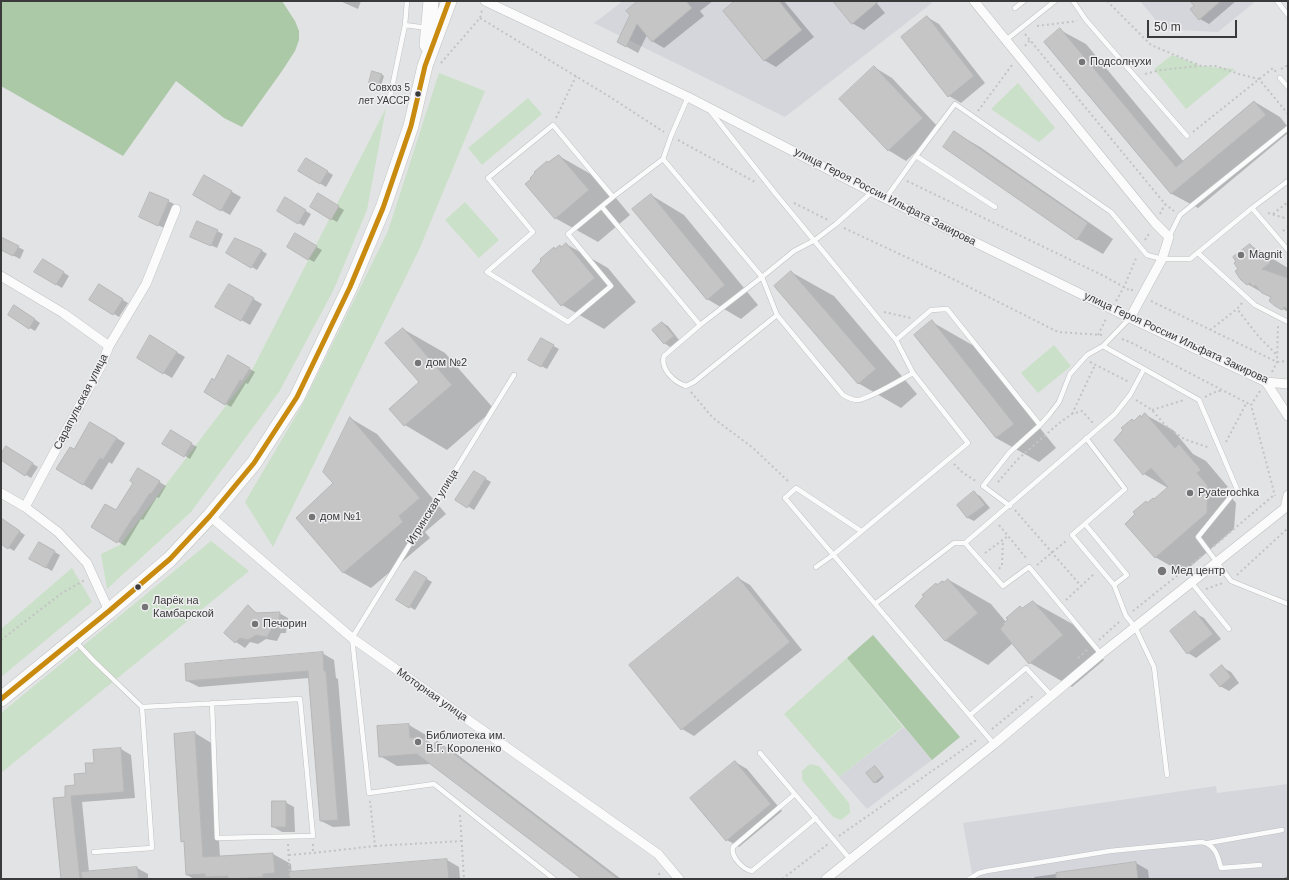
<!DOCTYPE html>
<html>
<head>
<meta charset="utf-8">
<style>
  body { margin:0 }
  #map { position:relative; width:1289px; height:880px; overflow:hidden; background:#e2e3e4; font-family:Helvetica,sans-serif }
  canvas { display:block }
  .frame { position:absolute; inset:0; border:2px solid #3a3a3b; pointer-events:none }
  .scale { position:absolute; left:1147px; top:20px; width:90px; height:18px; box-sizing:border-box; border:2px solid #3a3a3b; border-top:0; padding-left:5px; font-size:12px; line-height:14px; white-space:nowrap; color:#3a3a3b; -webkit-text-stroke:3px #efeff2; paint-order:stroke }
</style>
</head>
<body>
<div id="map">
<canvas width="1289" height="880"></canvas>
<div class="frame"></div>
<div class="scale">50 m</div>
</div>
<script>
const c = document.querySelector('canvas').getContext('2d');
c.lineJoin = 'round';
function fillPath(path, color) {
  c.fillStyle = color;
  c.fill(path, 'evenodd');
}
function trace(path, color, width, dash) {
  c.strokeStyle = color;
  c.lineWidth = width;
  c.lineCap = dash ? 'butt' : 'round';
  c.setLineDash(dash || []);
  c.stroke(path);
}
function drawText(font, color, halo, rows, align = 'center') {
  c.font = font + ' Helvetica,sans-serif';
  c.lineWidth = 3;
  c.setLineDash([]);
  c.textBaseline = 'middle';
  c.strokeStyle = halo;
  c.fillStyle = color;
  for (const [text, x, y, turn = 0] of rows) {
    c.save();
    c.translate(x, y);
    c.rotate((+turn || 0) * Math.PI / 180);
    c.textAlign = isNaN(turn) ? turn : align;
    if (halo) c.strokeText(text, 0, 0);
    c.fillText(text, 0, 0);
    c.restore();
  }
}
fillPath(new Path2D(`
  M623,1H930L932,3L785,117L594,23Z
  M1140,1H1256L1218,32L1163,29Z
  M904,727L932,760L867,809L839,777Z
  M1288,784V879H973L963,823L1216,786L1217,793Z`), '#d5d6dc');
fillPath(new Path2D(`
  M1172,55L1201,66L1235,69L1186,109L1154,69Z
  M439,73L485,91L419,250L273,547L245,502L304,402L388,231Z
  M1018,83L1055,128L1039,142L991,109Z
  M528,98L542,114L482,165L468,148Z
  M386,108L367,210L333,291L279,392L191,512L107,589L101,554L120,545L250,374Z
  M465,202L499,240L479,258L445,220Z
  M1054,345L1071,366L1038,393L1021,373Z
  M211,541L249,571L1,773V713Z
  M72,568L92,602L1,677V629Z
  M847,658L903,727L839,777L784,714Z
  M810,764L819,766L849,803L850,813L841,820L833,817L802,780V771Z`), '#cbe0c8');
fillPath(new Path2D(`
  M1,1H282L295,21L299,31V40L295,51L282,71L242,127L224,118L176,81L123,156L1,86Z
  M873,635L960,737L932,760L847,658Z`), '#abc9a6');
fillPath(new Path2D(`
  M340,1H361L358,9Z
  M640,1H713L700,11L704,16L664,48L652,41L647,35L638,53L618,42Z
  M736,1H784L814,37L776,67L764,60Z
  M834,1H875L885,13L864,30L852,23Z
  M1191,1H1236L1209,24L1200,19L1196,6Z
  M927,17L939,24L985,83L961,103L949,96Z
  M1060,30L1086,44L1184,162L1255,102L1280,117L1288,127V133L1198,208L1172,194L1045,42Z
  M874,67L892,78L940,129L906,161L888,150Z
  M381,74L384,76L381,86L372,84Z
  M954,132L980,147L1113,239L1103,254L1077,239Z
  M559,156L601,180L630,215L598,242L555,218L532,179L549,163Z
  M307,159L333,175L326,187L299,171Z
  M204,176L241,197L230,215L194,195Z
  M318,195L344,210L337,222L311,207Z
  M651,195L684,215L758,305L741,319L707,299Z
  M285,199L311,214L304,226L278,211Z
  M168,201L174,204L164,228L145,219Z
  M217,231L223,234L217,248L196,238Z
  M295,235L322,250L314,262L288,247Z
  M1,243L18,247L24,250L20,259L1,249Z
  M566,244L608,268L636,302L604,329L562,305L554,248L556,249L561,248Z
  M1250,245L1288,268V312L1276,305L1272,298L1247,284L1240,269Z
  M261,250L267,254L257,270L228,253Z
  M49,263L69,276L62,288L36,272Z
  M791,272L834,296L917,394L901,408L858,383Z
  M229,285L262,304L250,325L217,306Z
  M99,286L128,303L119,317L90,299Z
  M20,309L40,323L35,331L30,328Z
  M932,322L974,346L1056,448L1039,462L996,438L915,335Z
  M663,323L668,326L679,340L670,347L664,343Z
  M403,329L445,353L494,409L447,450L405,425L390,409L421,382Z
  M151,337L185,357L172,378L138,358Z
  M541,339L559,349L547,369L530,360Z
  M229,356L255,372L248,384L246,383L231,407L205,392L214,381Z
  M1146,415L1173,430L1193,454L1206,461L1228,487L1224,489L1236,503L1234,529L1183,573L1155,557L1146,502L1148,503L1155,500L1168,488L1144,474L1132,420L1134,421L1140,416L1142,417Z
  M350,418L377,434L446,514L425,532L430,538L371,588L344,573L297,518L335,483Z
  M91,423L125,443L112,464L109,462L92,490L58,469L74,450Z
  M171,432L197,447L190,459L164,443Z
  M12,451L38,467L31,478L1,459V456Z
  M139,469L166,486L159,498L157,497L143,520L141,519L125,546L92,526L116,512L134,483Z
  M474,472L491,482L474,510L457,500Z
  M974,493L980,496L990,508L974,521L968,518L958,505Z
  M1,520L7,523L25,535L14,551L1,543Z
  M39,543L60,555L52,571L31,559Z
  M415,572L432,582L415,610L398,600Z
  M738,578L750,585L802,650L694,736L682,729L630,665Z
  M949,580L991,604L1006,622L1033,602L1076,626L1104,660L1072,687L1030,663L1013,643L988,665L946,641L917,606L938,586Z
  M248,607L259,614L279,613L288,618L286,633H281L277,641L266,639L258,644L250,642L245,648L236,642L225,633Z
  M1195,613L1204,618L1221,639L1196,658L1188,653Z
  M322,653L334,660L336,678L338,679L350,826L333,827L321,821L309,678L199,687L187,681Z
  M1222,667L1231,672L1239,683L1229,691L1220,686Z
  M409,725L426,735V741L434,746L437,742L454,752L621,879H584L431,764L397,766L380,756L378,727Z
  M195,733L213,744L220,857L273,854L291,864L292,879H194L187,875L185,843L182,841Z
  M121,749L131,755L135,798L82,802L89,872L137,868L148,874V879H62L67,798L95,763Z
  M735,762L747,769L782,811L739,847L727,840Z
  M875,767L884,777L877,783L875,782Z
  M285,802L294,807L295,832H282L273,827Z
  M447,860L459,867L460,879H309Z
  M1136,863L1148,870L1149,879H1035L1034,877Z
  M1288,876V879H1281Z`), '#0003');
const building = new Path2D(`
  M638,1H686L692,8L652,42L637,24L626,47L617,42L630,15L626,11Z
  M735,1H779L802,30L764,61L723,11Z
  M833,1H879L852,24Z
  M1190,1H1221L1199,20L1190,9L1194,6Z
  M927,16L974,76L948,97L901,37Z
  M1060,28L1176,167L1254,101L1266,115L1171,194L1044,42Z
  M874,66L923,118L888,151L839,99Z
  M372,71L382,74L378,86L369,83Z
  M954,131L1088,223L1077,240L943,147Z
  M559,155L589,190L555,219L525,184L531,179L530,178L535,173L534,172L547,161L548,162Z
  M306,158L328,171L320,184L298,171Z
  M204,175L232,191L221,211L193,195Z
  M150,192L169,200L158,226L139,217Z
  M318,193L339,206L331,220L310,207Z
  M651,194L725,285L707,300L632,209Z
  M285,197L306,210L298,224L277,211Z
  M197,221L218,230L211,246L190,237Z
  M295,233L317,246L308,260L287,247Z
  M1,237L19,246L13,256L1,250Z
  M235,238L262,250L251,268L226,253Z
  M566,243L595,278L561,306L532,271L541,261L540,259L554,247L555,249L560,245L561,247Z
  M1250,244L1257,252L1259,250L1266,255L1270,263L1262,269L1288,278V309L1284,307L1282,310L1275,306L1269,301L1271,297L1262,293L1255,285L1253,287L1250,283L1247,285L1240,279L1235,271L1238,269L1234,263L1236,262L1233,257Z
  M43,259L64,272L56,285L34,272Z
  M791,271L876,369L858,384L774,286Z
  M99,284L123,299L113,315L89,300Z
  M229,284L254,298L241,321L215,307Z
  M14,305L35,319L29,329L8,315Z
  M932,320L1014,424L996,438L914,335Z
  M662,322L674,336L664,344L652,330Z
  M403,328L452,385L404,426L389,409L419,382L385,343Z
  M150,335L177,352L163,374L137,358Z
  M541,338L554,345L541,367L528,360Z
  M228,355L250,368L242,381L240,380L225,405L204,392L212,378L214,380Z
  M1145,413L1175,448L1179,444L1201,470L1197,473L1208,486L1207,513L1155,558L1125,524L1135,514L1133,512L1146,501L1147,503L1153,498L1154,499L1168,487L1151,468L1143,475L1114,440L1123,430L1121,428L1132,419L1134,421L1140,415L1141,417Z
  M350,417L420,498L399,516L403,522L343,573L296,518L333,483L323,472Z
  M90,422L117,438L103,460L100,458L83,485L56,469L70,447L74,449Z
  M171,430L192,443L184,457L162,444Z
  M6,446L33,463L25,476L1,460V454Z
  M138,468L160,481L151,494L150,493L135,516H134L117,543L91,527L105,504L116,510L133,483L130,481Z
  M474,471L486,478L467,508L455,500Z
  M974,491L985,505L967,518L957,505Z
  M1,518L20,531L8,549L1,544Z
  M39,542L55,551L46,568L29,559Z
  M415,571L427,578L409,608L396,600Z
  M738,577L790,642L681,730L629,665Z
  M948,579L978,613L945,641L915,606L924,596L922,595L936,583L937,585L942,581L944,582Z
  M1033,601L1063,635L1029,664L1000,629L1004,625L1003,624L1008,619L1006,618L1020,606L1022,608Z
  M248,605L256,613L280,612L278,628H272L267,637L256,635L248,640L240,638L235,643L224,633Z
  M1195,611L1213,634L1187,654L1170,631Z
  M323,652L324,671H326L338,820L320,821L308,671L186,681L185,664Z
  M1222,665L1231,677L1220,687L1210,675Z
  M409,724L410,738L419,737L425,739L433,745L437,741L618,879H582L417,754L379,757L377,726Z
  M195,732L203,857L273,853L275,873L263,874V877L228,879V876L205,877V874L186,875L184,841L181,842L174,734Z
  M121,748L124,792L71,796L80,879H61L53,798L65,797V786L75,785L74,774L86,773L85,763H94L93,750Z
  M735,761L771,804L726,841L690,798Z
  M875,766L883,776L874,783L866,773Z
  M272,801H286V827H272Z
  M447,859L449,879H290L289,872Z
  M1136,862L1138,879H1056V873Z
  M137,867L139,879H82L81,872Z`);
fillPath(building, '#c5c5c6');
trace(building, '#b7b7b7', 1);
const service = new Path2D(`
  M1073,1L1086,20L1187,136
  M1277,1L1288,15
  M1015,8L1024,1
  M405,25L427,28
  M1006,40L1055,1
  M1280,78L1288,87
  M390,97L405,25L407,1
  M711,112L775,193L896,340L913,373L968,443L833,555L816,567
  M916,156L995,207
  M663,159L762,277L794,251L815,240L836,224L872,192
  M613,197L553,125L488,178L533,232L487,272L568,322L611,286L568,234L613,197L663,159L671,136L688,97
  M886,198L916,156L955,104L1111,212L1147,255L1162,259H1190L1252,208L1288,250
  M602,207L700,325L762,277L777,315L843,395C848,398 853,400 858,400C869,399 902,379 913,373
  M1252,208L1288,181
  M1169,237L1180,215L1288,128
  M1198,253L1255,305L1288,322
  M700,325L664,356C660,369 674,382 686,386L694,382L777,315
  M896,340L931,310L947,309L1040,425L1049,415L1059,402L1070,374L1087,355L1103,346
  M1144,369L1199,400L1237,489L1198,537L1231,581L1288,604
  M514,375L352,638L369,793L434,784L554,879
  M1086,438L1125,489L1072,535L1114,585L1126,616L1135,627L1154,667L1167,775
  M1010,506L983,486L1009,453L1040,425
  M1085,524L1127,575L1114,585
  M861,531L796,488L785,498L994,744
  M965,543L1003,586L1029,567L1101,654
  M1191,582L1229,629
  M876,603L954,543H965L1115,414L1130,395L1144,369L1103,346L1130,318
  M75,641L93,660L142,707L300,699L313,836L217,838L212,703
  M970,715L1026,668L1051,695
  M760,753L850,859
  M795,794L733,847C730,857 744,870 752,871L816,818
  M1208,843L1282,830
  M94,852L152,848L142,707
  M969,879L979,873L987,871L1110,851L1202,842C1216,845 1218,857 1221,868L1260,865`);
const minor = new Path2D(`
  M485,1L688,97L872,192L1130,318L1266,382L1288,384
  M974,1L1155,223L1169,237L1162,259L1130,318
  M1,276L63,313L109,346L102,364L25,507
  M109,346L146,284L176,209
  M1266,382L1288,416
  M1,493L25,507L58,532L87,563L109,611
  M1285,508L1288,495
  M210,516L352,638L658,854L679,879
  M826,879L994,744L1101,654L1285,508L1288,507`);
const primary = new Path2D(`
  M427,45L431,1
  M1,699L109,611L170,559L210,516L254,463L297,397L350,287L383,208L411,126L425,66L449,1`);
trace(service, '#bfc0c1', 5.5);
trace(minor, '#bfc0c1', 10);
trace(primary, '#bfc0c1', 16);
trace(new Path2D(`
  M1107,1L1151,45L1201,66H1216L1239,74L1259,79L1288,114
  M480,18L610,97L664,132
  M1037,26L1077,21
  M1025,34L1165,204L1174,211
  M1025,46L1030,40
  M441,63L480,18L482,10
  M1281,69L1288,65
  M1145,74L1161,70L1199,66
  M978,111L1012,65
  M556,118L576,76
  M1193,132L1273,68L1276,72
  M678,140L755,182
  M907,181L1104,276L1131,291L1134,288
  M794,203L828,220
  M1268,213L1288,219
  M1160,214L1165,204
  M1273,214L1288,202
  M844,228L953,279L1058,332L1102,335
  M1283,231L1288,227
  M1145,240L1150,232
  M1116,301L1124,287L1137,256
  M1151,301L1277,362L1288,361
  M1242,303L1237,309L1259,337L1277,355
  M884,312L911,318
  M1210,330L1237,309
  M1098,335L1107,317
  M1122,339L1130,342L1251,405
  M1090,362L1129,382
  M1272,372L1277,362L1278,326
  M1260,391L1251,405L1275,496
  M691,392L713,418L753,448L790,483
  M1205,397L1217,391H1223
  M1136,400L1152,410L1166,426L1184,439L1210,448
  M1152,410L1184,400
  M1072,414L1095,365
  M1226,442L1247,402
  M954,464L962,472L977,482
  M998,482L1017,460L1058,424L1072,414L1082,411L1093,423
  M1015,510L1081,586
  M999,525L1027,559
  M1214,546L1274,495
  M985,553L1008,536
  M1037,565L1066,541
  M999,569L1002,565L1003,540
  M1237,575L1288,528
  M1206,589L1223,583
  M1066,600L1095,573
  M1133,611L1203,555
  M1,640L62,593L85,580
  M1099,640L1120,621
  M1078,658L1087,650
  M992,729L1034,695
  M460,815L464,879
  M839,836L978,739
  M288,844L290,879
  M313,844V853L375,846L370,801
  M375,846L462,841
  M289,855L313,853
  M659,873L660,879
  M782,879L828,844`), '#c2c3c4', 2, [2, 3]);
trace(service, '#fbfbfb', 4.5);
trace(minor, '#fbfbfb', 9);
trace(primary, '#fbfbfb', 15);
trace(new Path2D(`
  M1,699L109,611L170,559L210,516L254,463L297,397L350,287L383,208L411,126L425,66L449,1`), '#c88b0f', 5);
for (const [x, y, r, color] of [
  [1082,62,4,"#757576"],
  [418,94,3.5,"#3a3a3b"],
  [1241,255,4,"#757576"],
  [418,363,4,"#757576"],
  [1190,493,4,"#757576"],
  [312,517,4,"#757576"],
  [1162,571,5,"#757576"],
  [138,587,3.5,"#3a3a3b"],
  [145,607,4,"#757576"],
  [255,624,4,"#757576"],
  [418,742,4,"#757576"]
]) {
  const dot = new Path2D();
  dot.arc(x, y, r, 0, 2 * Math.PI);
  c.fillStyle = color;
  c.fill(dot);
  trace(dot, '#efeff2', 1.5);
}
drawText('10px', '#3a3a3b', '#efeff2', [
  ["Совхоз 5",410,88],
  ["лет УАССР",410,101]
], 'right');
drawText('11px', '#3a3a3b', '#efeff2', [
  ["Подсолнухи",1090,62],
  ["Magnit",1249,255],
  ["дом №2",426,363],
  ["Pyaterochka",1198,493],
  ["дом №1",320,517],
  ["Мед центр",1171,571],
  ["Ларёк на",153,601],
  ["Камбарской",153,614],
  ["Печорин",263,624],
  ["Библиотека им.",426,736],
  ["В.Г. Короленко",426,749]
], 'left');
drawText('11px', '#3a3a3b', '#efeff2', [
  ["улица Героя России Ильфата Закирова",885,197,27],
  ["улица Героя России Ильфата Закирова",1176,338,25],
  ["Сарапульская улица",81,402,-63],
  ["Игринская улица",433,507,-58],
  ["Моторная улица",432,695,35]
]);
</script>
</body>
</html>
